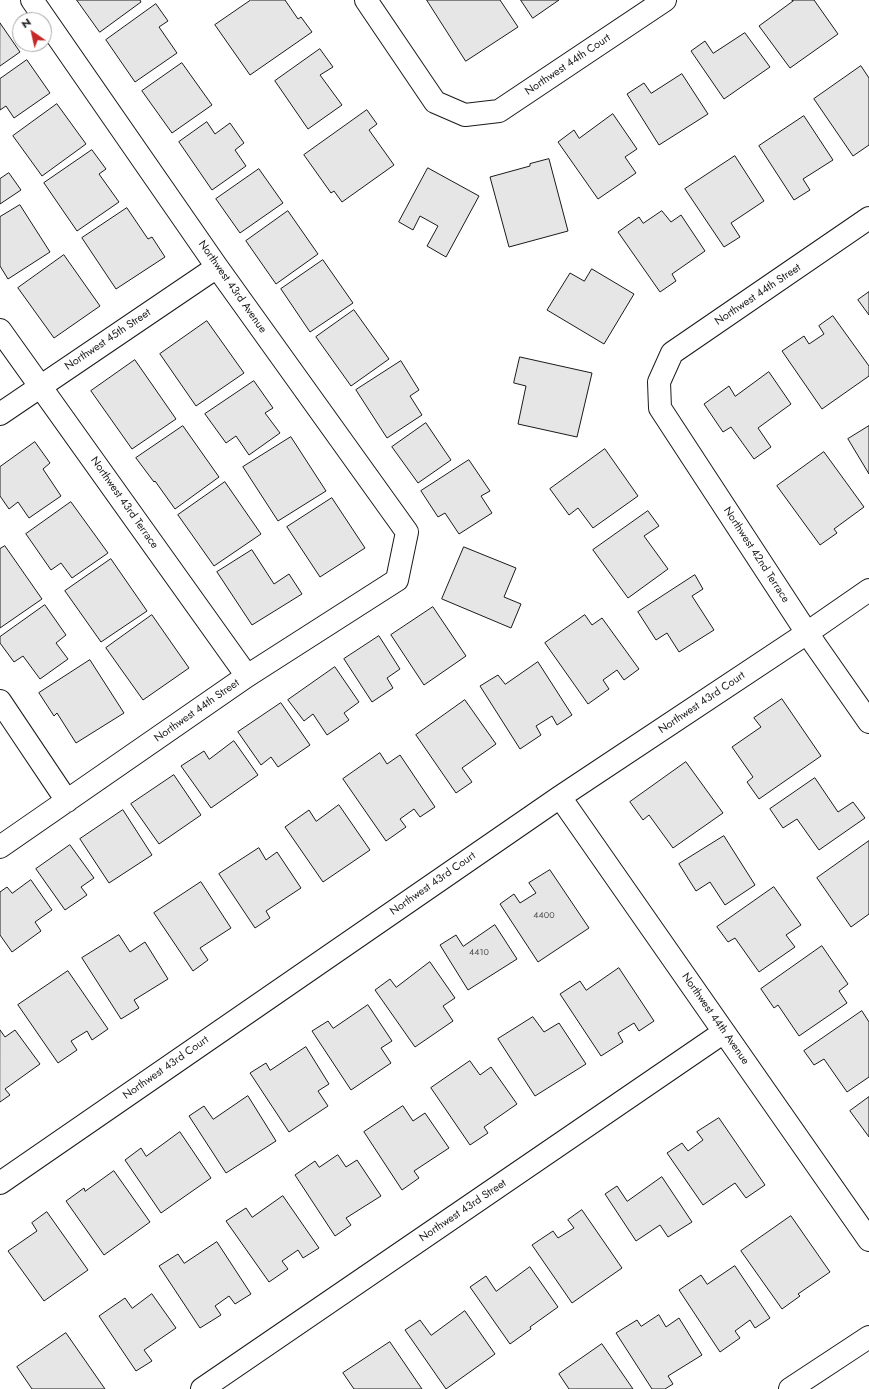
<!DOCTYPE html>
<html>
<head>
<meta charset="utf-8">
<style>
  body { margin:0 }
  #map { position:relative; width:869px; height:1389px; overflow:hidden; background:#fff; font-family:Jost,sans-serif }
  canvas { display:block }
  .north { position:absolute; left:12px; top:12px; width:40px; height:40px; box-sizing:border-box; background:#fff; border:1px solid #a3a3a3; border-radius:50%; rotate:326deg; font-size:11px; font-weight:700; line-height:16px; text-align:center; color:#1a1a1a }
  .north::after { content:''; display:block; margin:auto; width:14px; height:18px; background:#c62828; clip-path:polygon(50% 0,100% 100%,50% 72%,0 100%) }
</style>
</head>
<body>
<div id="map">
<canvas width="869" height="1389"></canvas>
<div class="north">N</div>
</div>
<script>
const c = document.querySelector('canvas').getContext('2d');
c.lineJoin = 'round';
function fillPath(path, color) {
  c.fillStyle = color;
  c.fill(path, 'evenodd');
}
function trace(path, color, width, dash) {
  c.strokeStyle = color;
  c.lineWidth = width;
  c.lineCap = dash ? 'butt' : 'round';
  c.setLineDash(dash || []);
  c.stroke(path);
}
function drawText(font, color, halo, rows, align = 'center') {
  c.font = font + ' Jost,sans-serif';
  c.lineWidth = 3;
  c.setLineDash([]);
  c.textBaseline = 'middle';
  c.strokeStyle = halo;
  c.fillStyle = color;
  for (const [text, x, y, turn = 0] of rows) {
    c.save();
    c.translate(x, y);
    c.rotate((+turn || 0) * Math.PI / 180);
    c.textAlign = isNaN(turn) ? turn : align;
    if (halo) c.strokeText(text, 0, 0);
    c.fillText(text, 0, 0);
    c.restore();
  }
}
const building = new Path2D(`
  M77,0H140L141,2L100,32Z
  M251,0H285L298,19L301,17L312,32L250,75L215,25Z
  M427,0H500L518,27L466,61Z
  M521,0H559L533,18Z
  M792,0H814L838,34L790,68L759,26L793,1Z
  M156,4L168,21L159,27L177,53L135,82L106,40Z
  M0,23L20,52L0,66Z
  M745,33L770,67L724,99L691,51L705,41L713,53Z
  M320,49L333,67L320,75L342,105L308,129L275,81Z
  M27,60L50,93L14,118L6,106L0,110V79Z
  M182,63L212,105L172,133L142,91Z
  M861,66L869,78V145L853,156L814,99Z
  M682,74L708,114L659,145L627,94L644,83L651,93Z
  M57,104L86,144L42,176L13,136Z
  M367,110L377,124L369,130L394,165L342,202L334,191L331,193L304,155Z
  M613,114L637,149L625,157L636,173L598,199L558,142L574,130L579,138Z
  M804,116L833,160L803,179L810,190L794,200L759,146Z
  M207,122L215,134L230,123L244,143L235,150L246,166L212,190L179,142Z
  M92,150L106,169L99,174L119,202L77,231L44,183Z
  M735,156L764,201L731,223L740,237L724,247L685,189Z
  M549,159L568,231L509,247L490,177L530,166V164Z
  M428,168L479,196L446,257L427,246L438,226L420,216L413,230L399,222Z
  M259,169L283,203L240,233L216,199Z
  M9,173L21,190L0,204V179Z
  M20,205L50,252L8,279L0,266V217Z
  M127,208L148,239L152,237L165,257L116,289L82,238Z
  M288,211L318,254L276,284L246,241Z
  M662,211L671,222L681,215L705,251L672,274L676,281L660,292L618,232L639,217L643,223Z
  M64,255L100,306L54,338L18,288Z
  M323,260L353,303L310,332L281,289Z
  M592,269L634,294L604,344L547,310L570,273L584,281Z
  M869,292V315L858,300Z
  M354,310L389,359L351,386L316,337Z
  M833,316L869,366V376L822,409L782,351L804,336L809,344L824,334L819,326Z
  M207,321L244,373L196,406L160,354Z
  M520,357L592,373L577,437L518,424L526,386L514,383Z
  M135,360L176,419L132,449L91,391Z
  M401,361L419,390L410,396L422,415L387,438L356,390Z
  M769,372L791,404L758,428L771,447L754,459L731,427L723,432L704,404L729,386L735,396Z
  M254,381L273,408L265,413L280,433L249,455L236,436L226,443L205,414Z
  M426,423L451,460L418,483L392,447Z
  M183,426L219,477L175,509L155,481L154,482L136,458Z
  M869,426V474L848,439Z
  M291,437L326,491L278,521L243,467Z
  M35,442L50,463L43,469L61,496L29,518L18,502L9,509L0,496V467Z
  M605,449L638,496L593,528L578,508L569,515L550,489Z
  M824,452L864,507L834,529L837,533L820,545L777,486Z
  M469,460L490,491L481,496L492,513L459,534L445,513L438,517L421,491Z
  M225,482L261,534L214,566L178,515Z
  M332,498L365,548L320,577L287,527Z
  M71,502L108,553L72,578L61,563L51,570L26,534Z
  M648,511L659,526L644,536L668,569L628,598L593,550Z
  M5,546L42,599L0,628V549Z
  M464,547L516,568L504,597L521,604L511,628L442,599Z
  M252,550L274,584L289,574L302,594L252,625L217,572Z
  M111,559L147,611L101,642L65,591Z
  M695,575L703,589L692,596L714,630L679,652L667,633L656,640L638,612Z
  M45,605L66,635L56,643L68,659L40,679L23,656L14,662L0,643V637Z
  M433,607L466,656L424,685L391,635Z
  M152,615L189,668L143,700L106,648Z
  M585,615L592,625L602,618L639,669L624,680L617,670L603,680L609,689L588,704L545,643Z
  M379,636L400,669L387,678L393,688L372,702L344,659Z
  M90,660L124,713L76,743L57,713L54,716L39,693Z
  M538,662L572,715L557,725L552,716L536,726L541,735L520,749L480,686L498,675L505,684Z
  M335,667L359,702L344,713L349,720L327,735L313,714L304,721L288,700Z
  M782,699L821,756L759,799L747,782L753,777L732,747L761,727L754,718Z
  M465,700L496,744L462,768L472,782L456,793L416,735Z
  M281,703L310,745L278,767L271,757L261,765L238,732Z
  M234,741L258,775L211,808L181,766L204,751L209,759Z
  M380,753L387,764L400,755L435,807L420,817L414,809L400,819L406,827L386,841L343,779Z
  M686,762L723,813L673,848L649,815L643,820L630,802Z
  M174,775L201,815L159,844L131,804Z
  M815,778L838,812L853,802L865,818L819,850L797,819L783,828L770,809Z
  M339,805L370,850L323,882L285,827L309,810L316,821Z
  M123,810L152,855L109,883L80,839Z
  M724,836L755,885L725,905L710,882L696,891L679,864Z
  M869,841V914L851,927L817,878Z
  M70,845L94,878L81,887L87,895L65,910L36,869Z
  M259,848L266,860L277,852L301,888L266,911L270,918L255,928L219,874Z
  M550,870L589,928L538,962L500,904L514,894L520,903L536,893L529,883Z
  M31,880L52,910L35,922L41,931L12,952L0,935V892L7,887L12,893Z
  M201,882L231,928L200,948L208,960L193,971L154,913Z
  M774,887L801,925L786,935L795,947L759,972L735,938L728,942L717,927Z
  M495,925L517,959L468,990L440,945L456,935L463,946Z
  M119,935L130,952L145,942L168,979L134,1000L139,1008L121,1019L82,958Z
  M822,946L848,984L839,991L847,1003L799,1036L778,1005L774,1008L761,989Z
  M430,962L455,998L443,1006L453,1021L415,1047L375,990L390,979L396,987Z
  M619,968L654,1021L639,1031L634,1023L618,1033L623,1042L601,1056L560,994L580,981L586,990Z
  M68,971L108,1029L92,1040L87,1031L71,1041L77,1050L58,1063L18,1005Z
  M368,1005L392,1041L381,1048L391,1063L351,1090L312,1031L328,1021L333,1028Z
  M862,1011L869,1022V1077L847,1092L824,1059L814,1065L804,1051Z
  M533,1017L544,1032L559,1023L586,1064L535,1096L498,1039Z
  M0,1030L5,1037L15,1030L40,1064L5,1089L10,1095L0,1102Z
  M306,1047L329,1084L318,1091L328,1106L289,1132L250,1073L266,1063L270,1070Z
  M470,1061L480,1075L491,1067L517,1104L484,1127L488,1133L470,1145L431,1088Z
  M248,1096L276,1141L226,1173L189,1116L204,1106L213,1119Z
  M869,1097V1137L850,1111Z
  M403,1106L413,1121L425,1113L449,1148L414,1171L419,1178L402,1190L364,1132Z
  M719,1118L765,1185L746,1198L735,1183L703,1205L667,1153L682,1143L688,1151L703,1140L697,1132Z
  M180,1132L211,1178L161,1213L125,1160L141,1148L146,1156Z
  M338,1155L346,1167L357,1160L381,1196L346,1218L351,1225L335,1236L295,1175L315,1161L319,1167Z
  M114,1171L150,1222L104,1255L66,1201L84,1188L85,1191Z
  M662,1177L692,1222L668,1237L660,1225L636,1241L605,1194L617,1186L627,1201Z
  M283,1196L319,1248L303,1258L298,1250L282,1261L288,1269L269,1282L226,1221L246,1208L252,1217Z
  M582,1210L622,1268L572,1303L532,1245L553,1231L558,1238L574,1228L568,1220Z
  M47,1212L88,1270L44,1301L8,1251L37,1231L32,1223Z
  M791,1216L830,1272L798,1294L800,1296L782,1309L741,1251Z
  M217,1242L251,1294L235,1304L229,1296L215,1306L221,1315L200,1328L159,1266L178,1254L184,1263Z
  M735,1266L770,1318L755,1328L750,1320L735,1331L740,1338L720,1352L679,1290L701,1275L707,1284Z
  M530,1267L558,1307L530,1327L531,1329L510,1344L470,1287L486,1276L496,1291Z
  M152,1294L176,1328L144,1350L152,1361L136,1371L99,1316L125,1298L132,1308Z
  M465,1311L495,1354L446,1389L405,1330L420,1320L431,1335Z
  M659,1315L666,1327L679,1318L702,1355L668,1376L673,1384L665,1389H652L616,1333L637,1320L641,1326Z
  M66,1333L105,1389H32L17,1367Z
  M390,1342L422,1389H354L343,1373Z
  M602,1344L633,1389H569L559,1374Z`);
fillPath(building, '#e6e6e6');
trace(building, '#1a1a1a', 1);
const street = new Path2D(`
  M366,0L435,102L465,115L499,111L665,0
  M869,218L672,353L659,382L660,408L807,633L869,722
  M0,330L247,676
  M0,414L217,267
  M0,701L67,801
  M560,797L869,1240
  M0,847L247,676L397,580L407,532L217,267L32,0
  M0,1183L560,797L807,633L869,590
  M202,1389L724,1032
  M790,1389L869,1337`);
trace(street, '#1a1a1a', 24);
trace(street, '#fff', 22);
drawText('9px', '#4d4d4d', null, [
  ["4400",544,916],
  ["4410",479,953]
]);
drawText('11px', '#1a1a1a', '#fff', [
  ["Northwest 44th Court",568,65,-34],
  ["Northwest 43rd Avenue",232,287,55],
  ["Northwest 44th Street",758,295,-34],
  ["Northwest 45th Street",108,340,-34],
  ["Northwest 43rd Terrace",124,503,55],
  ["Northwest 42nd Terrace",756,555,57],
  ["Northwest 43rd Court",702,703,-34],
  ["Northwest 44th Street",197,711,-35],
  ["Northwest 43rd Court",433,884,-35],
  ["Northwest 44th Avenue",715,1019,55],
  ["Northwest 43rd Court",166,1068,-35],
  ["Northwest 43rd Street",463,1211,-34]
]);
</script>
</body>
</html>
